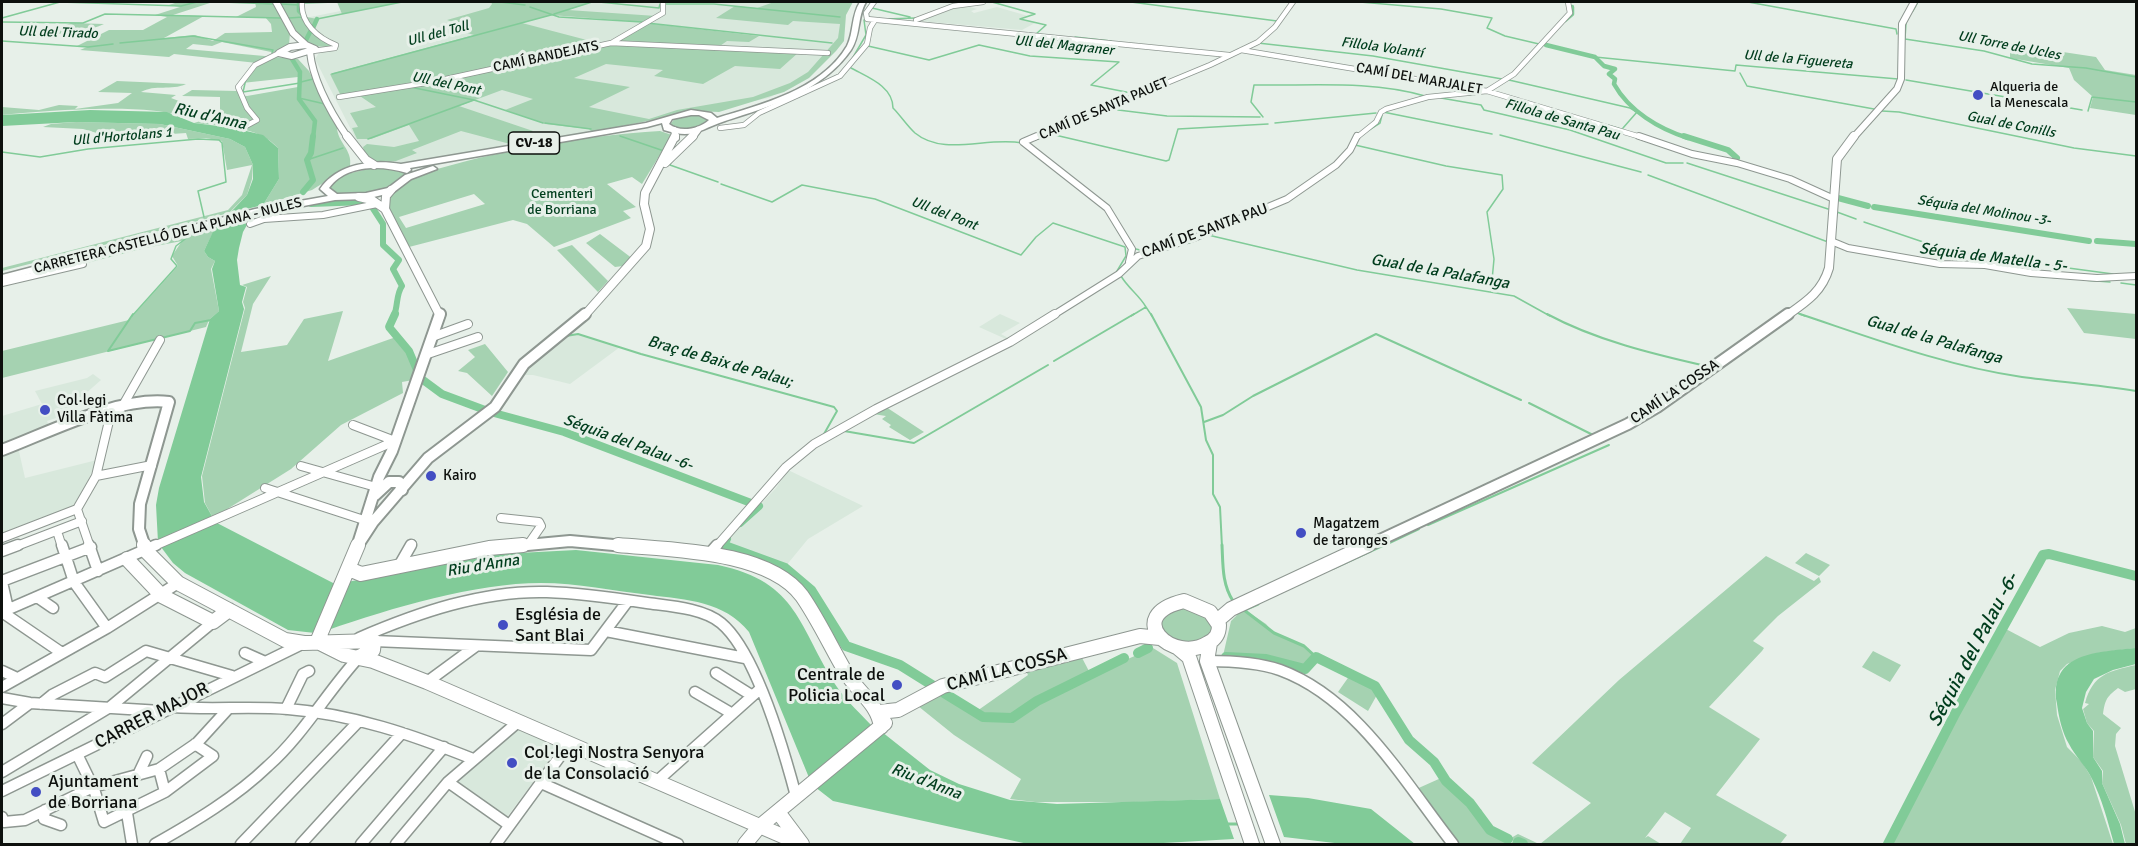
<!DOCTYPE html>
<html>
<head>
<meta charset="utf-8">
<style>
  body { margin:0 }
  #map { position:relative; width:2138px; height:846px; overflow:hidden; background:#e7f0e9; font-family:Signika,sans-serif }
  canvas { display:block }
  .frame { position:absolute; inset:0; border:3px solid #0d100d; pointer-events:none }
</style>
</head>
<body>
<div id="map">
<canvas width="2138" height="846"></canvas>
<div class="frame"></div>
</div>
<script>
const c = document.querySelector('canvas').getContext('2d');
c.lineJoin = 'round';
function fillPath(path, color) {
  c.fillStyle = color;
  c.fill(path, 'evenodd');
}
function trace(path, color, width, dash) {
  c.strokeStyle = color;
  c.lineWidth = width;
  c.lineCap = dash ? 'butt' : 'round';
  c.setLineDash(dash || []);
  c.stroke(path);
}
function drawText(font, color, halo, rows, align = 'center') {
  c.font = font + ' Signika,sans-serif';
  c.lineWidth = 6;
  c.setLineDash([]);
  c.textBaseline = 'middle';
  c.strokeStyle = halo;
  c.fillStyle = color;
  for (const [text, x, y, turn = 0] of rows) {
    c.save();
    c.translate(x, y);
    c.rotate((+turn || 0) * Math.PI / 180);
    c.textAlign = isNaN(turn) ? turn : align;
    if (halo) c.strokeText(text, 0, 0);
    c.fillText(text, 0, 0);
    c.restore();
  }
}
fillPath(new Path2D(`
  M386,2H852L845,14L844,36L813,73L769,98L643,124L404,164L364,155L315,59L319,53L317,45L290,21Z
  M963,5L977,9L971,11L974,13L997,7L1028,16L1020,19L1035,23L1022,30L920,21Z
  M1000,314L1020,323L1001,334L1010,339L1008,340L979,327Z
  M578,334L620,347L570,384L533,375H523L531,364L566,336Z
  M93,374L101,380L59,417L47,421L50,428L2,446V416L42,404L35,391L87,378Z
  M18,447L25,478L97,460L77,505L2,536V453Z
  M788,470L863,506L808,539L785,567L721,546L776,488Z
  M517,728L560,746L507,817L457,781Z`), '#d8e8dc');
fillPath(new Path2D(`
  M178,2H213L173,15L204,16L164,38L195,35L213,41L225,33L272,32L271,24L265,17H236L256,7L255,2H273L290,33L289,45L276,53L222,42L212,46L193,44L186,49L298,59L309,71L337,127C337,142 353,150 350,166L312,190L263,205L279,179L278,148C259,126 221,126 194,123L220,115V97L182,96L192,90L237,91L239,95L247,96L298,87V77L242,83L257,63L174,54L169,57L80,50L87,47L77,46L109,30H143L167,17L155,15L180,7L169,5Z
  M279,2H299V11L306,17L318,19L314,28L317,35L338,45C303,54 294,28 279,2Z
  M337,2H402L342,14Z
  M491,2H592L568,10L656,16L642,22L551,15L522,23L602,44L611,43L645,23L759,36L749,42L727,41L717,48L799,52L780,69L735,66L703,84L654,76L663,70L606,64L574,78L630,87L589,107L649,119L677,110L753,97L790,83L808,72L838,38L840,24L793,21L788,25L716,18L735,6L757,8L774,2H853L846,15L844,41L836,51L809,78L784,92L719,112L697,111L592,132L589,129L545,124L505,110L533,99L502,90L459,106L533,131L514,145L461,131L412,150L417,153L396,161L373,164L371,158L365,155L363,147L367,144L394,147L419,141L409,125L371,139H357L352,128L358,127L350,113L376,107L357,94H340L330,74L474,35L454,29L464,26L447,20L489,8L492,4Z
  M71,23L104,24C89,31 82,28 67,32C54,35 47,38 34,37Z
  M2010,44L2096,57L2105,70L2136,75V115L2090,108L2093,97L2074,80L2069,68L2010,58Z
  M117,81L186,84C171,91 155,84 141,92L176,95L171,98L192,106L186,118C150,102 43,111 2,115V107L39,110L59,105L78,106L75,109L118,103L132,93L98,92Z
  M688,115H703L709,120C698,130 683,132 670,125L675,118Z
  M76,122L160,124L230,139L245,147L253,165L252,179L247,195L229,213L2,271V268L228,210L242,195L252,165L227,170L222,141L206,138L188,139L186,133L114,138L83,129L43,127L51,124Z
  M660,131L672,135L642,184L632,177L607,184L636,207L623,211L631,218L554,247L527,224L513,220L409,247C386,208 374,195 424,174H421C498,150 581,136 660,131ZM474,194L485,204L406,228L399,217Z
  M381,166L404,172V177C386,193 355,201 331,192L328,187L342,175Z
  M216,226L204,251L208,257L215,261L211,269L219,311L209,320L206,327L2,378V351L129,320L178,266L172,256L182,241L145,248L2,285L106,255L2,280Z
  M600,234L633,259L623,266L615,267L586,243Z
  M572,245L608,281L598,292L557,250Z
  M271,276L253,304L241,352L287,345L304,319L343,311L328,361L396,337C407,350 416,361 413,380L402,382L403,393L341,425L291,469L213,518L205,503L202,476L245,308L243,302L247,287L242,285Z
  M2067,308L2136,314V339L2084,333Z
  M485,344L508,372L492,396L467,373L458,371L475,357L468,350Z
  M886,407L924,432L910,440L889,427L891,425L882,419L886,416L873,414Z
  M1806,553L1830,565L1819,576L1795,563Z
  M1766,556L1814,581L1819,577L1821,582L1778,616L1753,641L1764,648L1762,651L1709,707L1760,739L1716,795L1787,835L1780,844H1680L1691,828L1665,812L1645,838L1648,836L1661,844H1540L1591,803L1532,763L1619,680Z
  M1239,606L1266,624L1274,633L1304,646L1317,658L1298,677L1222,660L1231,621L1237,615L1232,609Z
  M1193,607L1211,621C1216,651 1183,643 1166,638L1159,620L1168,610Z
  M2102,626L2125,632L2136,628V648L2097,653L2067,664L2060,671L2055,690L2057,715L2067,747L2082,762L2091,777L2113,844H1889L2004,628L2040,647L2069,633Z
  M1153,648L1177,663L1220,799L1134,802H1035L1010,799L1021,779L954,735L918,706L947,690L977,711L1028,675L1025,669L1080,654L1091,675Z
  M1873,651L1901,665L1890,682L1862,667Z
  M2136,665V689L2125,692L2118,688C2106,697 2105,701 2103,714L2121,728L2116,734L2115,746L2136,815V844H2126L2121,825L2102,783L2103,771L2093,757L2094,731L2087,723L2083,709L2089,704L2085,703C2093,674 2109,671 2136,665Z
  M1350,675L1378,693L1368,711L1338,692Z
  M1441,778L1475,811L1481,809C1484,824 1499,831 1511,838L1518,834L1539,844H1511L1513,841L1511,838L1505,844H1454L1412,791Z`), '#a5d2b1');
fillPath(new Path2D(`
  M90,110L167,112L194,123L234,128L263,135L278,148L279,179L263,205L230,213L247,195L253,179V165L245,147L230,139L160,124L76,122L2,126V115Z
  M252,216L243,232L239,248L237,260L240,285L246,287L242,302L244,309L201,477L204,502L213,518L158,542L156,505L159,488L210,319L219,311L212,269L215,261L208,257L204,251L216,225Z
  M217,523L335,584L315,633L288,630L185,573L173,563L161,547Z
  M576,550L718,565C799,582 798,627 837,687C848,703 861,714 874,728L810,780L749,632C724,601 687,600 650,595C614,591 577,583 541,583C476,583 391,608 328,630L347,582L499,554Z
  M2136,648V664L2113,670L2094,679L2086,692L2082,708L2087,723L2093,731V757L2102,771V783L2120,824L2125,844H2114C2108,822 2102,799 2092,779C2086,766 2075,756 2069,744C2062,732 2059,718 2057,704C2048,652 2098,652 2136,648Z
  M882,732L930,770L959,784L1010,800L1057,804L1220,799L1234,839L1146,844H1028L833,801L815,787Z
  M1269,795L1308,798L1371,809L1415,844H1343L1284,837Z`), '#81cb98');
trace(new Path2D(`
  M60,2L181,6L197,2
  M223,2L273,4
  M500,2L525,5
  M599,2L659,8L660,4
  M992,2L1035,14L1020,19L1046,25L1036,34
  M1131,2L1277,21
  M1360,2L1441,9L1492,18L1487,28L1505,36L1539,44
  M1748,2L1896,29L1897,34
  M305,3L335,2
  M281,4L299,5
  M664,4H714L840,17
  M530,7L559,17L642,22
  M872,8L910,17
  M1913,11L1918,2
  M554,14L592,2
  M2,18L60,2
  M289,18L304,17
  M317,19L402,2
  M885,19L916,18
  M2,22L83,23L105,14L281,18
  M647,23L832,43
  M1906,23L1905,39L1984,51L2032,64L2086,68L2136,77
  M1075,37L1111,41
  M2,41L88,47L113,44
  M120,43L193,36L273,50L272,53
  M1258,43L1373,56L1502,79
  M868,46L929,60L979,45L1030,56L1119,62L1091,85L1136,94
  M1595,57L1735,71L1736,65L1898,79
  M852,59L866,35L864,20
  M851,68C867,77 893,86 893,108C901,116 907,126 915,133C944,157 988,136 1022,143
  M1740,73L1747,86L1874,109
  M332,74L551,15
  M246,79L243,92L300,83
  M1509,80L1630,108L1637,112L1623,128
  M1906,80L2082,110
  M301,82L313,79
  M410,87L474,100L543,123
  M299,98L325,104
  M1441,98L1481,105L1484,110L1570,130L1666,163H1683
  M1110,109L1167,116L1260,117
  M1882,111L1899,112L2074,148L2136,156
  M2088,111L2092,97L2136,102
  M1383,112L1492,134
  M1263,117L1251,102L1254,85C1310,86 1371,80 1425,96
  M1597,122L1624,130
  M545,123L591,129
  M1275,123L1376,113
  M1369,130L1380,123L1382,115
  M1050,135L1060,129
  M1500,135L1641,172
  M620,136L664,151
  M368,139L474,100
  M1037,139L1055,135L1166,161L1169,160L1178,129L1268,124
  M1355,145L1446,166L1502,175L1503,189L1487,212L1494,259L1491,291
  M2,152L40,157L88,149L198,139L219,140L222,143L226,182L198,191L204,217
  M673,157L670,165L718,182
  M307,160L343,148
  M1729,160L1737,157
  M1687,163L1828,209
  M1648,175L1828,242
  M721,184L772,202L802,185L875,199L1021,255L1036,237L1053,223L1125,247L1126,256L1117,271
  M1837,212L1856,219
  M1864,222L1932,245L1979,256L2113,274
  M1113,223L1124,241
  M1208,235L1357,270L1514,296L1550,316
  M1136,249L1144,251
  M1168,249L1192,242
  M1896,259L1917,263
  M1943,267H1967
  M2029,275L2059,278
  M1121,276C1128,288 1139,295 1146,307
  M2083,280L2110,282
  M2121,283L2136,285
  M1797,313L1805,316
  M132,316L177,266L171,259L176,246L197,230
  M1131,316L1146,307L1152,316`), '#81cb98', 1.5);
trace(new Path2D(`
  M1151,314L1201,407L1206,440L1213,455V494L1220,507L1222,547
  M1547,314C1595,340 1653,354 1706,366
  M1800,314C1872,338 1946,366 2022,377C2060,382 2098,385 2136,391
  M566,336L578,334L641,354L834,407L837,411L824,434
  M108,351L133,314
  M108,351L190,331L195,323L211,320
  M1054,361L1134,314
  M1529,403L1593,435
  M1204,422L1223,415L1253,396L1376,334L1521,400
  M1631,428L1667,406
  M844,431L914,443L1048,365
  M1428,525L1609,445
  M1381,547L1419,529`), '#81cb98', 2);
trace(new Path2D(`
  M1222,545C1223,565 1222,584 1233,601
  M1334,568L1384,545
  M1244,610L1258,604
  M1244,610L1274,633L1304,646L1316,657
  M1226,824H1241`), '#81cb98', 3);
trace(new Path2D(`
  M299,2V11L304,16
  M1565,20L1572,14V7
  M313,28L317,19
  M305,42L310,32
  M1546,45L1595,57L1604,66L1615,69L1609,74L1615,79L1614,84C1629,111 1659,129 1688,138
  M292,59L300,72L299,99L315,121L313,138`), '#81cb98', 4.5);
trace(new Path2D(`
  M1684,136L1728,150L1737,158
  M303,192L313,180L307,160L311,153L313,136
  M1838,198L1868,206
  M311,204L366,202L369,205
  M372,207L383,224V245L399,260L393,269L402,286C396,294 398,306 394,316
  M1874,207L2089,241
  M2097,241L2136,244`), '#81cb98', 6);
trace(new Path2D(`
  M395,314L389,327L409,351L417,370
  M423,380L442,394L485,410
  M494,413L564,432L751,503
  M740,523L759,506
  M723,547L727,539`), '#81cb98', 8);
trace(new Path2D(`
  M722,545L785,568L811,590L846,646L900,665L932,685
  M1138,653L1148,648
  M1226,657L1266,659L1305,669L1316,657L1375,686L1409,740L1434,762L1446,781L1470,803L1490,830L1508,839
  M944,693L983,717L1012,718L1037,701L1124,658
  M1518,842L1523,844
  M1888,844L1956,712L2043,555L2049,554L2136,576`), '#81cb98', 10);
const streetFar3 = new Path2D(`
  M302,2C300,23 318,38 336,45L335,48
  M874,2L866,13L867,19L1229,55
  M916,20L953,6L983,2
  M613,42L663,13V2
  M1241,50L1487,91L1644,138
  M313,51L335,48
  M339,97L432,82L611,43L828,53
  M244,127L257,120L247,108L238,87L255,65L279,53
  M720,128L744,125L759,113L840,76L867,44L870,28L875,20
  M1034,138L1210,65L1258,42L1275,27L1293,2
  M1356,138L1376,122L1381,112L1386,109L1428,97L1487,91L1514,74L1570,13L1568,2`);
const streetFar2 = new Path2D(`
  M1037,136L1023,142L1107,208L1132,249L1129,262
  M1639,136L1692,154L1737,163L1790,179L1834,199
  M250,224L264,219L323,215L377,204
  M1831,241L1848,248L1940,264L1985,265L2031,273L2097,278L2136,276
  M2,283L83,264
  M1052,316L1119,274L1138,256L1194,238L1287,199L1336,165L1350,150L1357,136`);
const streetFar1 = new Path2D(`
  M435,336L468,324
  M428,354L478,337
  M353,425L395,441
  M301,466L376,487
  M96,476L152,465
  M265,488L367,521
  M501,518L539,522L541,526L530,542
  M57,531L62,547
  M2,538L77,509
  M14,547L82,521
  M90,547L77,509L96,476L109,421L122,407L160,340
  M152,547L395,441
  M410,547L412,544
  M716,547L786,467L814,444L876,409L1010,342L1055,314`);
const street = new Path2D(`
  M62,545L74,582L107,628
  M89,545L98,571
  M2,551L18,545
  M710,553L717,545
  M399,566L411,545
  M2,581L91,547
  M2,582L8,609
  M37,597L53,608
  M2,612L156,545
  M2,612L62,653
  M606,631L745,658
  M359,638C417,613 483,590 547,592C580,593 614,598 647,603C669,606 703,608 721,623C756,652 784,751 796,796
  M374,641L591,650L627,602
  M245,653L263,661
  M1207,661C1231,661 1257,662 1280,670C1357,698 1405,783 1453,844
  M2,671L17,678
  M716,673L751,695
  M427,682L476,646
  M2,687L107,628L178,583
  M695,692L731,713
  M2,698L30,703L161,711
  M41,704L52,695L95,673L105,677L146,651L232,676
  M173,707C211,710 249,706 288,709C352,714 413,735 473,759
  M286,709L303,674L309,671
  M2,724L30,703
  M77,754L94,789L104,822L165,792L213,756L195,744
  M159,769L165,792
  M2,772L110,707L213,622
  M138,775L147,756
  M448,782L509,825
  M656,782L759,690
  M541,783L678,844
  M2,791L300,645
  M45,810L44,819L61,825
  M127,813L132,844
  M2,817L4,822L25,820L93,787L159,769L197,743L228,709
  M155,844C194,822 236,797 268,766C303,735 327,692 359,657
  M241,844L359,721
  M301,844L402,733
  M361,844L444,747
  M396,844L448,782L518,722
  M496,844L569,744`);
const secondaryFar3 = new Path2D(`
  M276,2L293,33L306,45
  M306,45L315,49L292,56L279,53L290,47Z
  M310,52C313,82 331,113 348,138
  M674,130L676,138
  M692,138L698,130
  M1853,138L1897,89L1901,79L1902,24L1914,2`);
const secondaryFar2 = new Path2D(`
  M347,136L366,160L374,165
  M665,163L693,136
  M359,197L372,200L385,209L440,316
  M385,209L386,196L391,190
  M584,316L646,246L650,229L644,204L645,193L675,136
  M1786,316C1806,302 1822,292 1829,268L1837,159L1854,136`);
const secondaryFar1 = new Path2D(`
  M2,450C50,432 118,396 169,402L140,504L139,529L145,547
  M375,495L389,482H399L402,490
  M358,545L373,522L428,458L495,407L524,364L585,314
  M357,547L379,477L392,451L440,314
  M506,547L570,541L635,547
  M1365,547L1628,424L1657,407L1788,314`);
const secondary = new Path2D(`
  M144,545L146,551L178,583L285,640L304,643L374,641L373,650L359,657
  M618,545C670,550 768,550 802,596C818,619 831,647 845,671C857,692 878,703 881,727
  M127,559L162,596L213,622L229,610
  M349,569L361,574L489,548L523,545
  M1184,601L1210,612L1219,625C1219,634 1216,639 1208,643C1173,665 1121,616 1184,601Z
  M1218,620L1231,609L1368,545
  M317,642L358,545
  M320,643L344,655L373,661L427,682L801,844
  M1210,643L1207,661L1273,844
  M1177,647L1189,657L1252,844
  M879,712L898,710L943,686L1140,636L1160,638
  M778,812L802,844
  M745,844L759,827L885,723`);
const primary = new Path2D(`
  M860,2H866C857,17 861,35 851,50C822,92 771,106 725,121C700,129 694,140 664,130L662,123L647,127L410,168L411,170L407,173C382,165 346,164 329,188L337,194L366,193L388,188L405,175L433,166L437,169L411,179L394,192L366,199L335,200L256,215L2,281V275L255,209L328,196L320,189C337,164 372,159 401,164L646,123L691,110L711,113L717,118C762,104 821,90 847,46C854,32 851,16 860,2ZM691,115H699L709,120C699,129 680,133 669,124L672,119Z`);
trace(streetFar3, '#8e9791', 6);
trace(streetFar2, '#8e9791', 8);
trace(streetFar1, '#8e9791', 10);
trace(street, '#8e9791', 13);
trace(secondaryFar3, '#8e9791', 8);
trace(secondaryFar2, '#8e9791', 10);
trace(secondaryFar1, '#8e9791', 14);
trace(secondary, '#8e9791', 16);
trace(primary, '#8e9791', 3);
trace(streetFar3, '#fff', 4.5);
trace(streetFar2, '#fff', 6);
trace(streetFar1, '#fff', 8);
trace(street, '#fff', 10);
trace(secondaryFar3, '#fff', 6);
trace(secondaryFar2, '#fff', 8);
trace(secondaryFar1, '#fff', 10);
trace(secondary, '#fff', 14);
fillPath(primary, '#fff');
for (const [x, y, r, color] of [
  [1978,95,6,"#434ec3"],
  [45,410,6,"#434ec3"],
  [431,476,6,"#434ec3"],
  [1301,533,6,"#434ec3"],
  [503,625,6,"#434ec3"],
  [897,685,6,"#434ec3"],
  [512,763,6,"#434ec3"],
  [36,792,6,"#434ec3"]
]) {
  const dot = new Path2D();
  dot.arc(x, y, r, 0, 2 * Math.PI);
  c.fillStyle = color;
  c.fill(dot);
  trace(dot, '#e7f0e9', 2);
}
drawText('italic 14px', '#003d1d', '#e7f0e9', [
  ["Ull del Tirado",58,33,2],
  ["Ull del Toll",438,34,-15],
  ["Ull del Magraner",1064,46,6],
  ["Ull Torre de Ucles",2009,46,11],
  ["Fillola Volantí",1382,48,8],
  ["Ull de la Figuereta",1798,60,5],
  ["Ull del Pont",446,84,12],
  ["Fillola de Santa Pau",1562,120,16],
  ["Gual de Conills",2011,125,11],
  ["Ull d'Hortolans 1",122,137,-5],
  ["Séquia del Molinou -3-",1984,211,9],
  ["Ull del Pont",944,214,21]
]);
drawText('14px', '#0d100d', '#e7f0e9', [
  ["CAMÍ BANDEJATS",546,57,-12],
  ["CAMÍ DEL MARJALET",1419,79,10],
  ["CAMÍ DE SANTA PAUET",1104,109,-23],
  ["CARRETERA CASTELLÓ DE LA PLANA - NULES",168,236,-14]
]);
drawText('14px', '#0d100d', '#e7f0e9', [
  ["Alqueria de",1990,87],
  ["la Menescala",1990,103]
], 'left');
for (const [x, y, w] of [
  [534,143,51]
]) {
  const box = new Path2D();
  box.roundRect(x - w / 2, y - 11, w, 22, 4.5);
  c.fillStyle = '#e7f0e9';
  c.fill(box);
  trace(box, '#0d100d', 1.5);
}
drawText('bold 14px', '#0d100d', null, [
  ["CV-18",534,143]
]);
drawText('14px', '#023f1e', '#e7f0e9', [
  ["Cementeri",562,194],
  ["de Borriana",562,210]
]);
drawText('15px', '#0d100d', '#e7f0e9', [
  ["CAMÍ DE SANTA PAU",1205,231,-20],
  ["CAMÍ LA COSSA",1675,392,-34]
]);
drawText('15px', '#0d100d', '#e7f0e9', [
  ["Col·legi",57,401],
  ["Villa Fàtima",57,418],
  ["Kairo",443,476],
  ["Magatzem",1313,524],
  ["de taronges",1313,541]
], 'left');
drawText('italic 16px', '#003d1d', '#e7f0e9', [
  ["Riu d'Anna",210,117,13],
  ["Séquia de Matella - 5-",1993,258,7],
  ["Gual de la Palafanga",1440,272,10],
  ["Gual de la Palafanga",1934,340,16],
  ["Braç de Baix de Palau;",720,362,16],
  ["Séquia del Palau -6-",628,443,20],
  ["Riu d'Anna",483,566,-9],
  ["Riu d'Anna",926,782,21]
]);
drawText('18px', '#0d100d', '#e7f0e9', [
  ["Església de",515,615],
  ["Sant Blai",515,636],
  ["Centrale de",885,675,"right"],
  ["Policia Local",885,696,"right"],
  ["Col·legi Nostra Senyora",524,753],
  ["de la Consolació",524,774],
  ["Ajuntament",48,782],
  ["de Borriana",48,803]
], 'left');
drawText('18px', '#0d100d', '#e7f0e9', [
  ["CAMÍ LA COSSA",1007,670,-15],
  ["CARRER MAJOR",152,716,-27]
]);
drawText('italic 20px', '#003d1d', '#e7f0e9', [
  ["Séquia del Palau -6-",1974,650,-62]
]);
</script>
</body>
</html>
